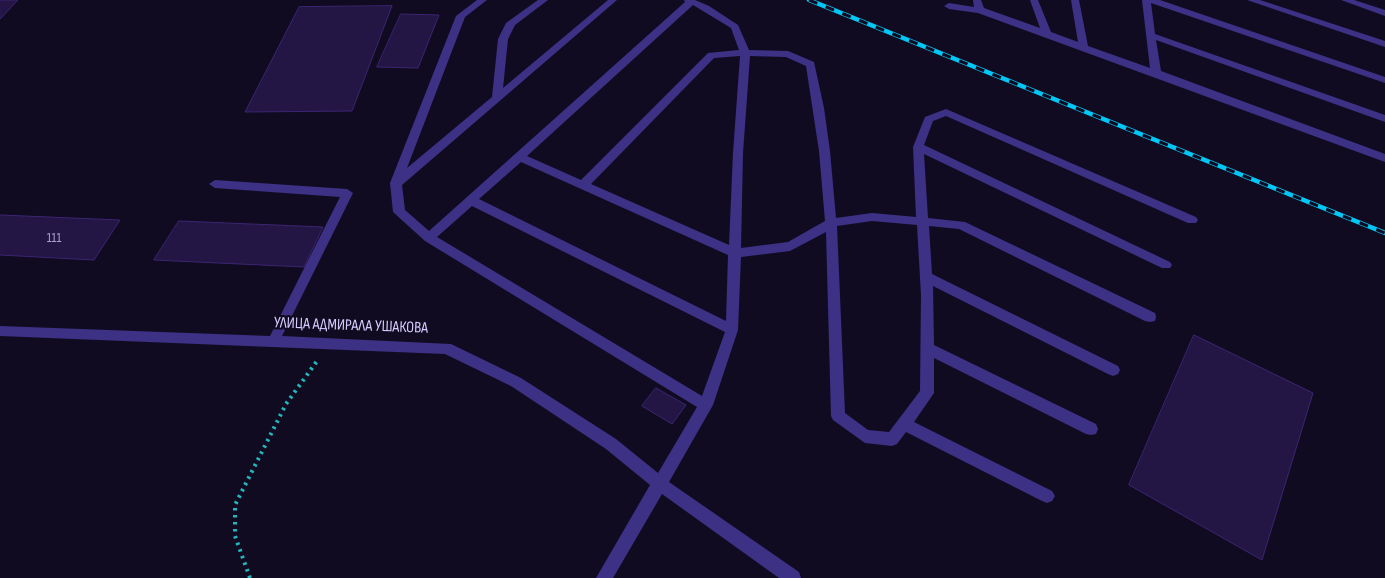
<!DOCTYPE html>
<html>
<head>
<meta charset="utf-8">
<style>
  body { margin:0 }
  canvas { display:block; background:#110b21 }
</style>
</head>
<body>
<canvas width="1385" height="578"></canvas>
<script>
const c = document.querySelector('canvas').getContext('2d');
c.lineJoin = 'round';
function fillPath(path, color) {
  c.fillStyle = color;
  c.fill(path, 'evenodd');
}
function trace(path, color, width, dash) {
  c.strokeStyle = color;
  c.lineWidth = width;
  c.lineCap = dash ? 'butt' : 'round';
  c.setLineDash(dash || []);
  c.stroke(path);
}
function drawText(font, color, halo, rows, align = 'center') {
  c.font = font + ' "Sofia Sans Condensed",sans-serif';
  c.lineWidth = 4.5;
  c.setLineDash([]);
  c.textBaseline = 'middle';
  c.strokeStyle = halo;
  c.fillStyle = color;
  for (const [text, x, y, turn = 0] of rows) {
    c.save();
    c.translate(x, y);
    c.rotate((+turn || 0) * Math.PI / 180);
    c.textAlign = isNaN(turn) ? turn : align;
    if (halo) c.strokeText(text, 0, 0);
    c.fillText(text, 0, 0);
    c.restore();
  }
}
const building = new Path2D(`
  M0,0H18L0,19Z
  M392,6L352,111L245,112L299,7Z
  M401,14L439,15L418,68L377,67Z
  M0,215L120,220L94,260L0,255Z
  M179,221L323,227L304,267L154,260Z
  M1194,335L1313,393L1262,560L1129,485Z
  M656,388L686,405L672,424L642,406Z`);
fillPath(building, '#231544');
trace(building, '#3b2572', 1);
trace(new Path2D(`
  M250,578L235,536V505L286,404L317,361`), '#22b7bc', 4, [2.5, 4.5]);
fillPath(new Path2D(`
  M477,0H487L465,17L407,168L492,97L498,39L506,23L538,0H548L515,25L508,39L503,88L608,0H617L402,185L405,210L429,231L685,2L684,0H695L709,6L738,25L749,50L788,51L814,62L824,108L830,151L836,218L872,213L916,217L913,147L925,117L946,109L1196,217L1198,220L1196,223H1188L946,116L933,121L924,145L1170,262L1172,265L1170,268H1162L924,154L928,218L965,222L1155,313L1156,317L1155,321L1150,322L1145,321L959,229L929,226L932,274L1118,366L1120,370L1118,374L1113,376L1108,374L933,286L934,345L1096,424L1098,429L1096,434L1091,435L1086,434L934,358V393L914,422L1052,491L1055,496L1052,501L1047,503L1042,501L906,432L897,444L892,446L865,443L833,420L831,416L826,232L790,251L741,257L738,330L713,405L669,482L799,572L801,578H779L662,494L613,578H596L650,485L606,449L511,386L445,354L0,336V326L270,336L340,197L215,188L209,184L215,180L347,189L353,193L282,336L451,344L521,378L616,439L658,473L697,407L425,241L393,212L390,183L456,16ZM693,5L731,28L739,50L708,53L581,180L527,156ZM740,56L733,153L729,245L591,184L714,58ZM750,56L786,57L806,66L819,151L825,221L788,242L741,248L743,153ZM521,162L728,255L726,321L479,199ZM472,206L725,332L702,396L437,237ZM872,221L917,225L921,295L920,391L889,432L868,430L845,413L837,226Z
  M973,0H981L984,8L1040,28L1030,0H1038L1051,32L1078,42L1071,0H1079L1088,46L1150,68L1142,0H1160L1385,77V83L1151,3L1155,34L1385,115V122L1156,40L1161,71L1385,154V162L978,13L949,9L944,6L949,3L974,7Z
  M1247,0H1260L1385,41V47Z
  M1341,0H1354L1385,10V16Z`), '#3c3185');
const rail = new Path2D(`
  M809,0L1385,233`);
trace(rail, '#00c7f6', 4.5);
trace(rail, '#110b21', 3, [9]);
drawText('14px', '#a99ed0', null, [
  ["111",54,238]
]);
drawText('16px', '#d6cbff', '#110b21', [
  ["УЛИЦА АДМИРАЛА УШАКОВА",351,326,2]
]);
</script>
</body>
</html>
